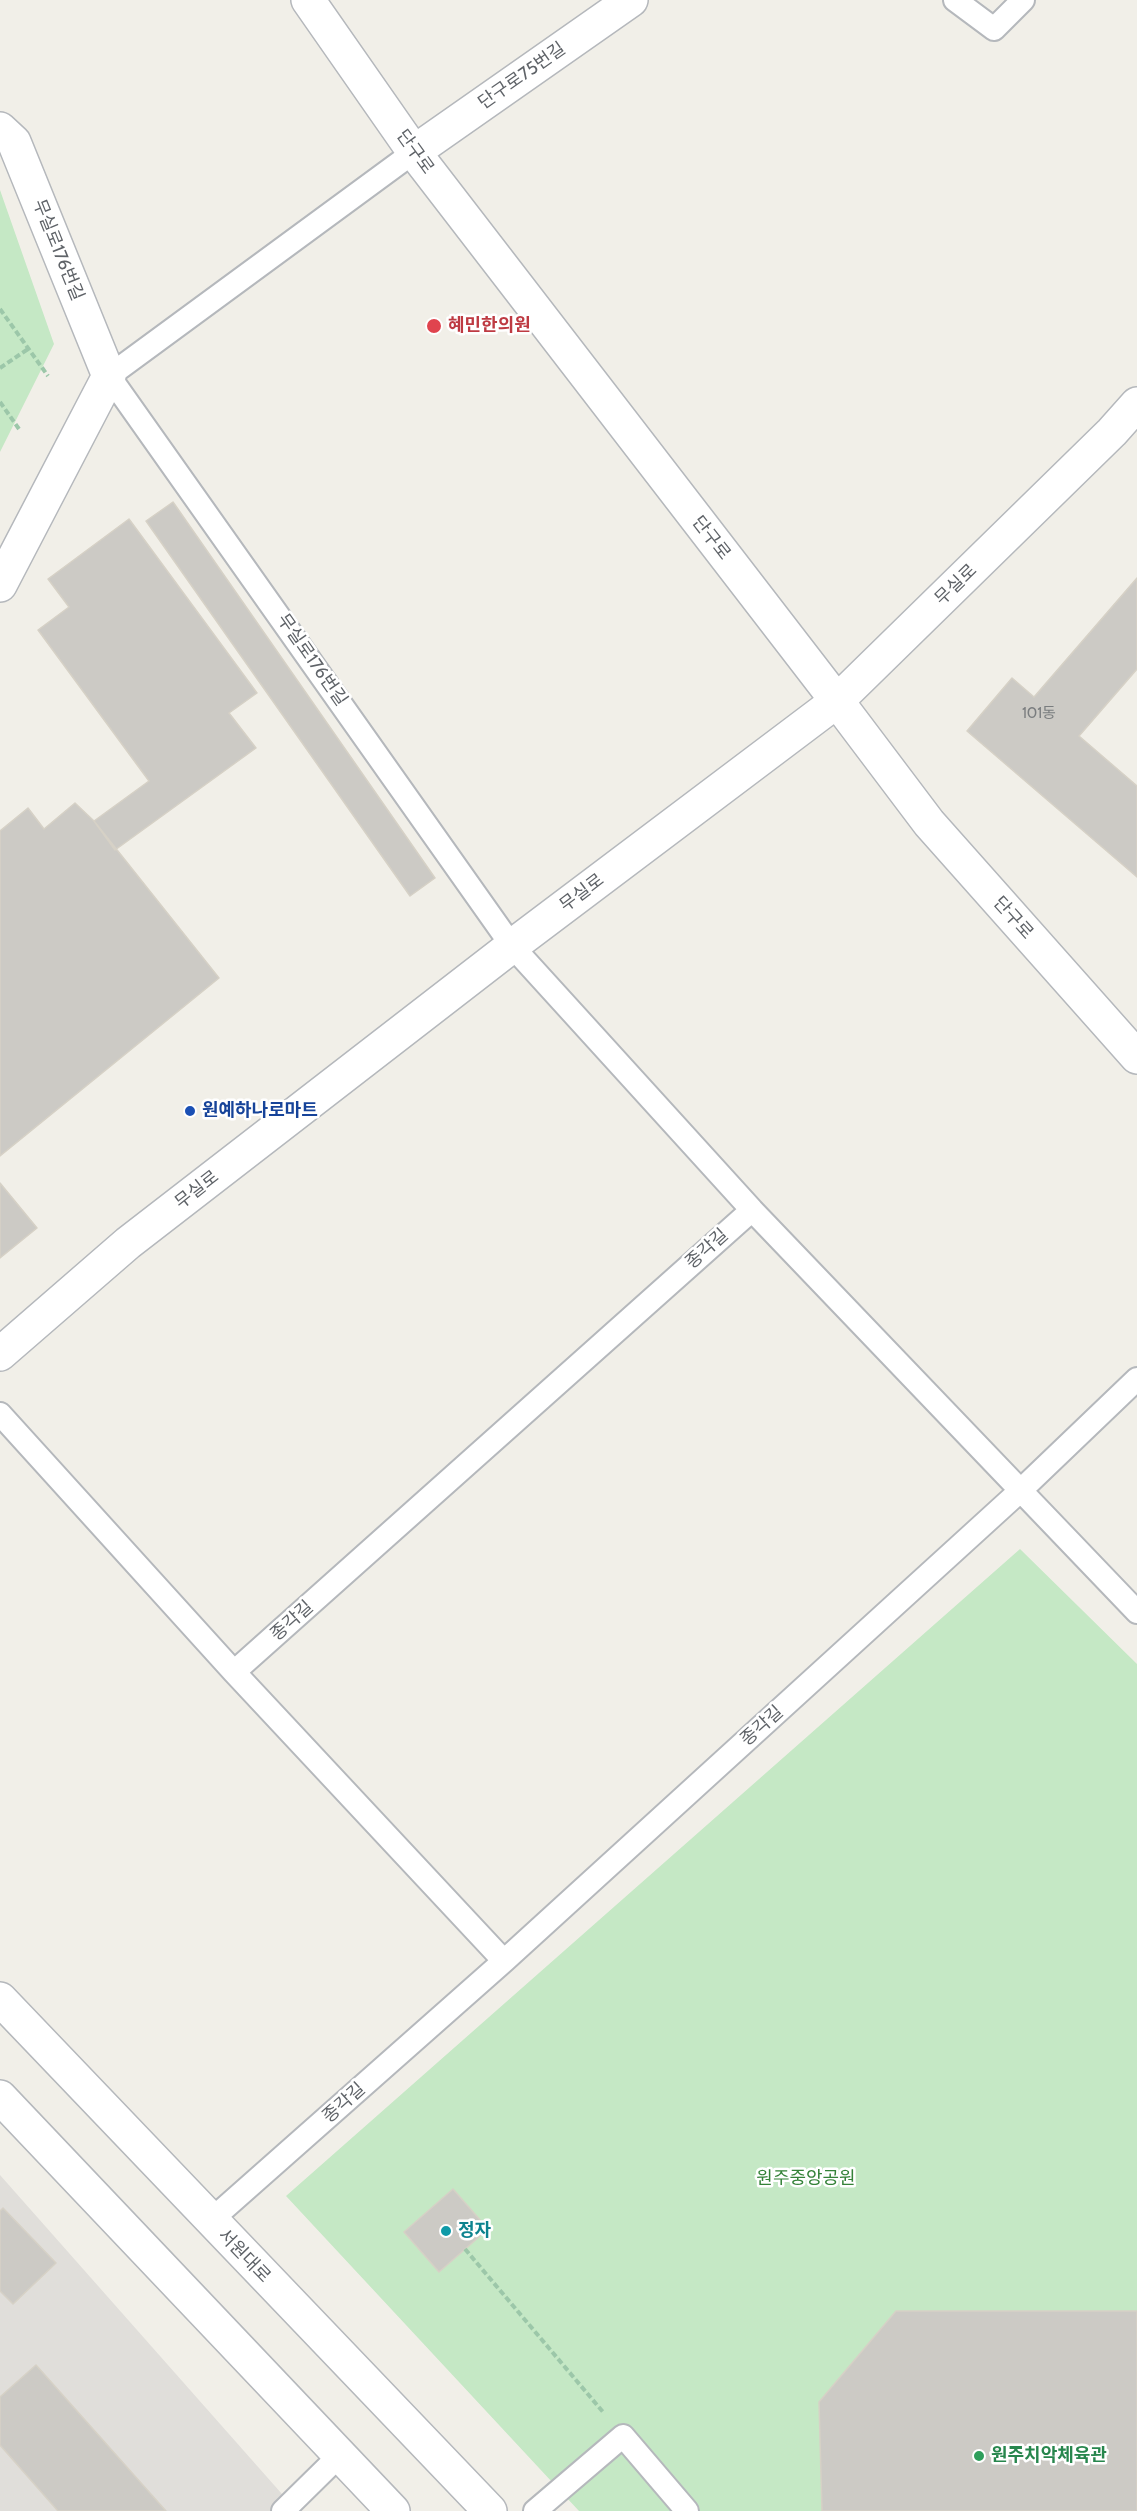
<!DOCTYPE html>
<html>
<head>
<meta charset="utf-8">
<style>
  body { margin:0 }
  canvas { display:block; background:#f1efe8 }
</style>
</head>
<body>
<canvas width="1137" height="2511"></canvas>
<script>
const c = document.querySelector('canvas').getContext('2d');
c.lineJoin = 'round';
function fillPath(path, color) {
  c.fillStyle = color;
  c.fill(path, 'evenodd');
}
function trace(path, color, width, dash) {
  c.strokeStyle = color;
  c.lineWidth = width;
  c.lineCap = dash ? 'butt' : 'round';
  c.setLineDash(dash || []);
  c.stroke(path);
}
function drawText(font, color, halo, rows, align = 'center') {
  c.font = font + ' Cabin,"Noto Sans KR",sans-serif';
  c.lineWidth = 5;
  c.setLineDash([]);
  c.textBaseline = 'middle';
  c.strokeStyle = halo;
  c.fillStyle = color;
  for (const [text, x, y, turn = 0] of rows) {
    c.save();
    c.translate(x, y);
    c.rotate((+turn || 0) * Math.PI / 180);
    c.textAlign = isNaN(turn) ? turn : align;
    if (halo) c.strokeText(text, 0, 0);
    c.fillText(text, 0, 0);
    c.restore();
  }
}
fillPath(new Path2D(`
  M0,2175L297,2511H0Z`), '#e0deda');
fillPath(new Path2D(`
  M0,190L54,344L0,452Z
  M1020,1549L1137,1664V2511H579L286,2196Z`), '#c5e8c5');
const building = new Path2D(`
  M173,502L435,878L410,896L146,521Z
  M129,519L257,693L229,713L256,748L115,850L94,821L149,781L38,630L69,607L48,579Z
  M1137,578V669L1079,736L1137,786V877L967,731L1012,678L1034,697Z
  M75,803L94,821L219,978L0,1156V831L28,808L44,829Z
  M0,1183L37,1228L0,1258Z
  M453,2189L488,2229L439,2272L404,2232Z
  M3,2208L56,2263L13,2304L0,2291V2211Z
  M896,2311H1137V2511H822L819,2402Z
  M36,2365L166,2511H58L0,2445V2397Z`);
fillPath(building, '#cccac5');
trace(building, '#d6d1c6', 1.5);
const service = new Path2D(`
  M955,0L994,29L1023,0
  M414,152L109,376L512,946L752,1210L1137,1612
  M0,1414L234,1672L504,1961
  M234,1672L752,1210
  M210,2221L504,1961L1020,1491L1137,1379
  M283,2511L340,2455
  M535,2511L623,2436L687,2511`);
const minor = new Path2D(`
  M308,0L414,152L837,701
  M0,129L14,142L109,376L0,585
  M414,152L631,0`);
const tertiary = new Path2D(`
  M837,701L929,823L1137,1057
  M0,1354L128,1243L512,946L837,701L1112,432L1137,404
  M0,1999L490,2511
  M0,2097L393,2511`);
trace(service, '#b5b8bc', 26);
trace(minor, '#b5b8bc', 36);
trace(tertiary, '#b5b8bc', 36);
trace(new Path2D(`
  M0,309L48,376
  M0,368L28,349
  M0,402L19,429
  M465,2249L603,2412`), '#9cc7a9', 4, [6, 3]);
trace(service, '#fff', 22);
trace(minor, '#fff', 33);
trace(tertiary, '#fff', 33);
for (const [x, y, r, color] of [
  [434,326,8,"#e0444e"],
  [190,1111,6,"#1a4fb4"],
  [446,2231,6,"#0f9aa8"],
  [979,2456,6,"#2e9e5b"]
]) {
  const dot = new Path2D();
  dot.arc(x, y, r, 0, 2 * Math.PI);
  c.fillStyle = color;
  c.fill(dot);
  trace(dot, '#fff', 2);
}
drawText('15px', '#7a7d7f', null, [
  ["101동",1039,714]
]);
drawText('18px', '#5f6368', '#fff', [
  ["단구로75번길",522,76,-35],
  ["단구로",415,152,54],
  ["무실로176번길",58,250,68],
  ["단구로",711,538,52],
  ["무실로",956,585,-44],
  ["무실로176번길",312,660,55],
  ["무실로",582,893,-37],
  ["단구로",1013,918,48],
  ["무실로",197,1190,-38],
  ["종각길",707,1249,-42],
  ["종각길",292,1621,-42],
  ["종각길",762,1726,-42],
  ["종각길",344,2103,-42],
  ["서원대로",244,2256,46]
]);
drawText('bold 18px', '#be3a42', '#fff', [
  ["혜민한의원",448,326]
], 'left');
drawText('bold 18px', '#164399', '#fff', [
  ["원예하나로마트",202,1111]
], 'left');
drawText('18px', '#348238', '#fff', [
  ["원주중앙공원",806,2179]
]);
drawText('bold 18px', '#0d838f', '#fff', [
  ["정자",458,2231]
], 'left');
drawText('bold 18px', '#27864d', '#fff', [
  ["원주치악체육관",991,2456]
], 'left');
</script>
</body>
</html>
